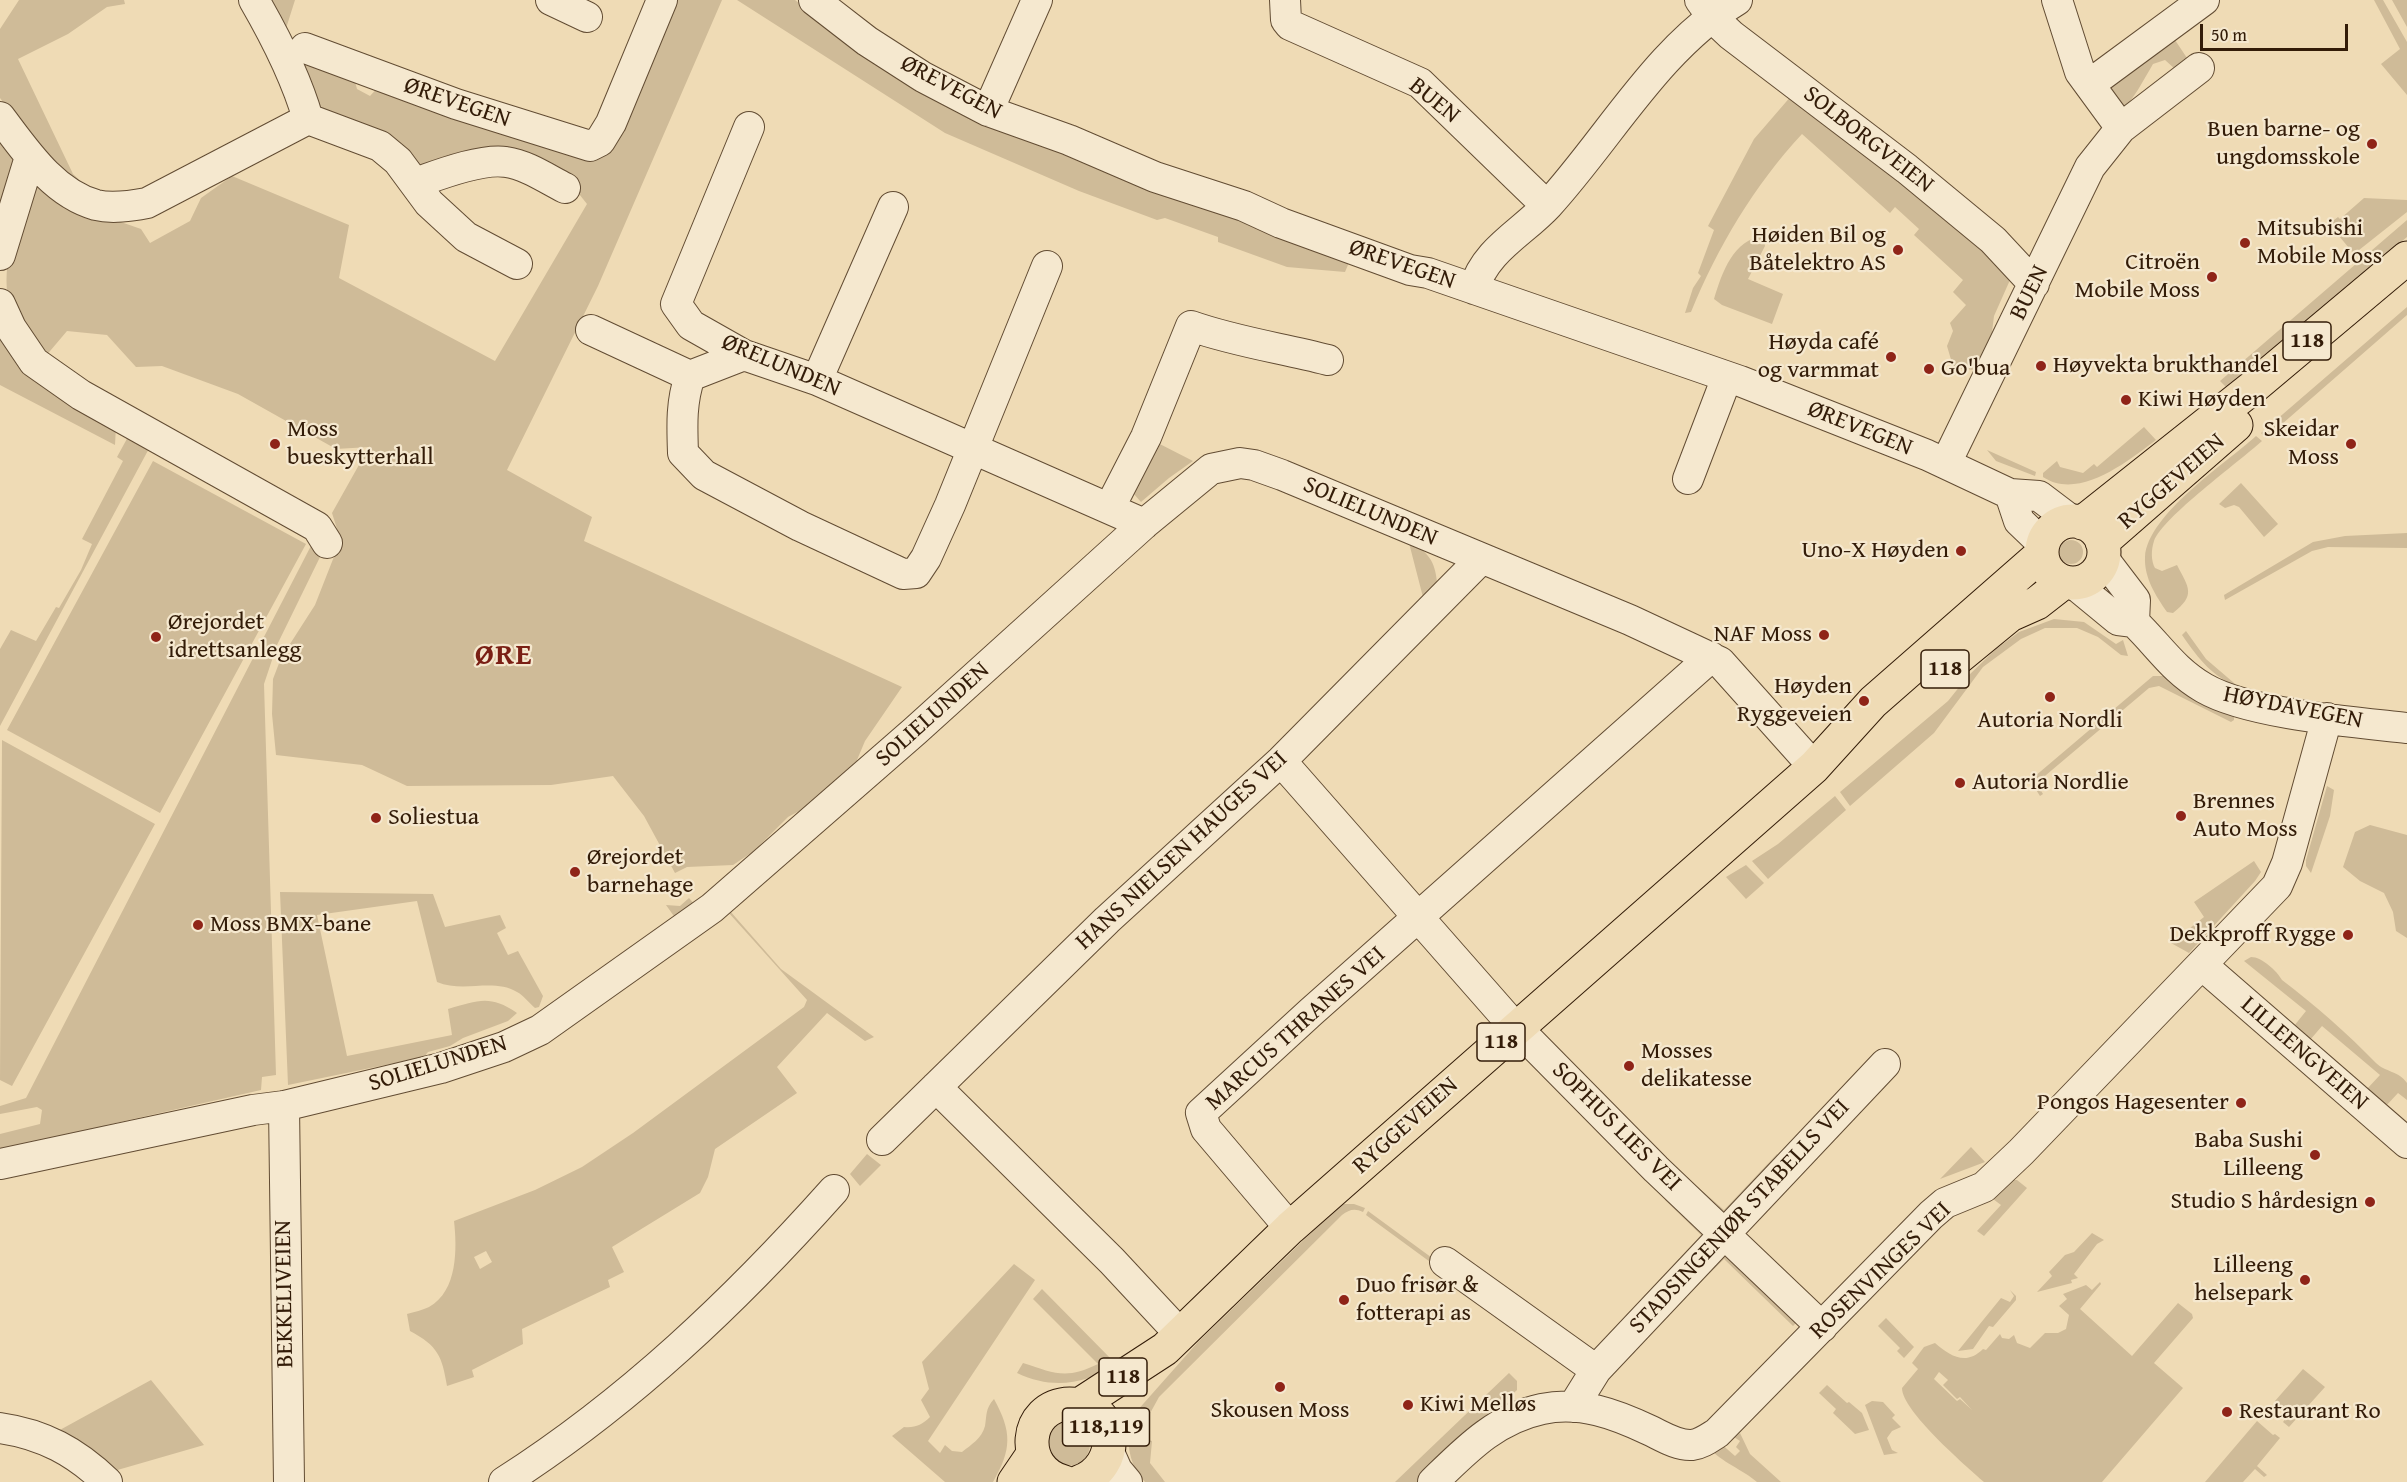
<!DOCTYPE html>
<html>
<head>
<meta charset="utf-8">
<style>
  body { margin:0 }
  #map { position:relative; width:2407px; height:1482px; overflow:hidden; background:#efdbb5; font-family:"Gentium Book Plus",serif }
  canvas { display:block }
  .scale { position:absolute; left:2200px; top:24px; width:148px; height:27px; box-sizing:border-box; border:3px solid #331c08; border-top:0; padding-left:8px; font-size:18px; line-height:21px; white-space:nowrap; color:#331c08; -webkit-text-stroke:4px #f5e8cf; paint-order:stroke }
</style>
</head>
<body>
<div id="map">
<canvas width="2407" height="1482"></canvas>
<div class="scale">50 m</div>
</div>
<script>
const c = document.querySelector('canvas').getContext('2d');
c.lineJoin = 'round';
function fillPath(path, color) {
  c.fillStyle = color;
  c.fill(path, 'evenodd');
}
function trace(path, color, width, dash) {
  c.strokeStyle = color;
  c.lineWidth = width;
  c.lineCap = dash ? 'butt' : 'round';
  c.setLineDash(dash || []);
  c.stroke(path);
}
function drawText(font, color, halo, rows, align = 'center') {
  c.font = font + ' "Gentium Book Plus",serif';
  c.lineWidth = 4.5;
  c.setLineDash([]);
  c.textBaseline = 'middle';
  c.strokeStyle = halo;
  c.fillStyle = color;
  for (const [text, x, y, turn = 0] of rows) {
    c.save();
    c.translate(x, y);
    c.rotate((+turn || 0) * Math.PI / 180);
    c.textAlign = isNaN(turn) ? turn : align;
    if (halo) c.strokeText(text, 0, 0);
    c.fillText(text, 0, 0);
    c.restore();
  }
}
fillPath(new Path2D(`
  M19,0H124L125,4L107,7L68,34L18,59L73,174L85,185L76,184L39,151L0,98V29Z
  M262,0H295L282,41L354,78L357,89L370,96L381,84L583,155L666,0H722L598,286L507,470L592,517L584,541L902,687L865,741L857,760L860,762L814,803L788,817L754,851L733,865L687,867L675,873L644,816L613,776L551,785L407,786L362,765L276,755L272,714L273,679L281,658L315,605L337,549L338,532L332,513L369,447L336,449L238,394L162,366L136,367L107,335L67,331L45,357C33,339 19,321 9,302C0,266 18,215 30,181L92,212L141,229L150,243L190,221L201,198L232,176L349,225L339,278L495,361L587,204L568,180L414,172L317,112Z
  M737,0H795L846,39L1221,213L1350,260L1345,272L1287,267L1218,242V237L1165,218L1157,220L1079,191L945,133Z
  M2374,0H2383L2407,42V95L2381,64L2400,49Z
  M2392,0H2407V27Z
  M2169,31L2191,64L2182,61L2175,69L2165,60L2153,64C2143,81 2134,99 2120,113L2105,90Z
  M1792,95L1978,238L2010,280L1994,316L1991,340L1976,370L1950,368L1952,363L1947,346L1953,331L1950,323L1966,305L1953,292L1963,280L1914,235L1919,229L1895,207L1890,213L1802,134C1754,186 1718,246 1691,312L1685,313L1693,288L1701,276L1698,273L1714,230L1708,226L1754,139Z
  M0,133L19,158L0,222Z
  M2364,198L2407,200V212L2354,254L2329,224L2338,217L2340,219Z
  M2407,220V237L2226,387L2220,381Z
  M1764,236L1765,246L1748,279L1783,294L1772,324L1722,305L1714,299C1722,273 1733,239 1764,236Z
  M2407,307V315L2266,438L2261,433Z
  M0,319L116,426L115,445L0,385Z
  M2144,427L2156,440C2128,461 2079,501 2043,477V473L2057,461L2060,467L2083,473L2094,464L2097,467Z
  M129,435L152,443L0,726V649L11,630L36,641L56,607L59,608L81,570L92,544L82,539L123,461L117,457Z
  M2256,436L2262,441C2239,462 2163,517 2154,541C2151,550 2151,561 2155,568L2162,571L2177,565C2189,588 2196,595 2173,613L2167,612C2156,596 2144,578 2145,557C2148,514 2225,464 2256,436Z
  M1150,439L1193,461L1169,478L1141,502L1133,493Z
  M1987,450L2036,472L2035,476L1996,461Z
  M153,461L306,544L160,813L7,730Z
  M2241,483L2278,524L2264,537L2239,507L2234,505L2225,508L2219,504Z
  M2407,533V548L2328,547L2312,551L2225,600L2224,595L2313,542L2345,536Z
  M315,538L321,555L277,645L264,684L276,1075L262,1077L261,1090L107,1125L100,1132L0,1149V1134L40,1124L42,1110L37,1107L0,1114V1106L26,1098Z
  M2059 552a12 12 0 1 1 24 0a12 12 0 1 1-24 0Z
  M1409,543C1428,551 1435,561 1437,582L1424,601Z
  M2054,619L2084,622L2116,644L2123,640L2128,656L2121,655L2098,637L2077,628H2045L2021,639L1983,667L1934,733L1850,806L1840,792L1948,701L1968,676L1996,649L2019,632Z
  M2186,631L2206,659L2241,689C2212,676 2200,661 2182,635Z
  M2153,676H2167L2234,713V720L2231,722L2159,686L2149,688L2039,781L2038,786L2043,794L2040,796L2033,785L2034,777Z
  M2,740L155,824L12,1086L0,1080Z
  M2327,786L2334,790L2330,816L2311,873L2306,866V860Z
  M1835,796L1846,810L1768,879L1752,861L1778,844Z
  M2370,825L2407,835V938L2396,931L2393,912L2384,893L2360,881L2343,867L2355,832Z
  M2254,861L2261,872L2255,881L2189,953L2171,943L2204,917L2194,902Z
  M1746,865L1764,883L1746,899L1726,877Z
  M280,892L433,894L445,927L500,915L506,928L497,933L508,955L518,951L543,996L539,1007L535,1008C529,1003 523,995 517,992C494,978 463,993 437,982L417,901L317,915L347,1056L452,1035L448,1009C478,1001 489,994 517,1013L508,1021L463,1038L450,1046L428,1052L424,1057L288,1085Z
  M689,898L695,905L676,919L666,905L680,906Z
  M730,911L781,969L874,1037L865,1041L827,1013L777,1067L797,1093L715,1149L708,1177L700,1193L612,1247L624,1272L608,1280L610,1287L522,1329L523,1344L472,1370L474,1377L447,1386C442,1356 438,1346 410,1331L407,1314C414,1312 423,1310 429,1307C458,1291 457,1248 454,1221L535,1190L582,1167L633,1133L804,1007L807,1000L728,912ZM486,1251L492,1262L480,1269L474,1257Z
  M2251,957C2262,957 2277,971 2282,980C2316,1006 2347,1033 2376,1063C2385,1072 2399,1071 2407,1083V1100L2398,1093L2385,1107L2366,1090L2380,1075L2322,1026L2310,1040L2294,1026L2306,1011L2244,961Z
  M1971,1147L1985,1162L1940,1179Z
  M867,1154L881,1165L860,1186L850,1174Z
  M1777,1154L1783,1160L1721,1217L1683,1174L1724,1210Z
  M2013,1180H2017L2027,1188L1984,1236L1977,1231L2001,1205L1993,1199Z
  M1668,1196L1708,1238L1649,1301L1644,1296L1701,1235L1665,1200Z
  M1341,1204H1354L1365,1208L1363,1212C1354,1208 1349,1210 1342,1215L1159,1397L1148,1417L1144,1439L1152,1441L1150,1463L1165,1482H1145C1127,1462 1124,1437 1136,1412L1198,1342Z
  M1368,1211L1439,1263L1437,1267L1366,1215Z
  M2092,1233L2104,1240L2097,1244L2074,1274L2078,1278L2071,1280L2072,1283L2037,1292L2052,1276L2049,1272L2065,1255L2074,1252Z
  M1728,1254L1798,1321L1793,1326L1724,1259L1695,1288L1692,1283L1718,1255Z
  M1014,1264L1035,1280L928,1441L940,1453L945,1445L952,1451L962,1452C971,1445 982,1438 985,1426C987,1415 985,1409 994,1399C1012,1432 1012,1449 993,1482H945L892,1436L904,1427C915,1428 922,1425 930,1417L921,1400L929,1389L922,1362Z
  M2100,1282L2101,1284L2080,1309L2132,1356L2178,1303L2192,1314L2193,1318L2154,1363L2183,1388L2102,1482H1984C1965,1465 1902,1411 1902,1388L1918,1369L1912,1363L1924,1347L1935,1343C1950,1356 1966,1366 1983,1349L1986,1350L2000,1334L2002,1338L2009,1339L2014,1335L2017,1343L2030,1348L2045,1333H2058L2066,1329L2069,1315L2059,1306L2067,1299L2063,1294L2086,1285L2092,1290ZM1939,1372L1948,1380L1943,1385L1957,1399L1960,1397L1972,1410L1960,1399L1957,1401L1934,1379Z
  M1042,1289L1117,1365C1084,1384 1053,1390 1017,1373L1023,1363C1054,1373 1066,1380 1098,1364L1033,1299Z
  M2010,1290L2016,1296V1300L1993,1327L1989,1326L1973,1349L1958,1351L2001,1298L2010,1302L2014,1296Z
  M1886,1318L1914,1347L1904,1358L1897,1351L1900,1348L1878,1326Z
  M2303,1369L2325,1387L2289,1427L2283,1422L2290,1413L2275,1401Z
  M1509,1373L1517,1381V1390L1419,1482H1395Z
  M151,1380L204,1445L114,1471L58,1431Z
  M1827,1385L1847,1403L1849,1402L1862,1413L1869,1430L1855,1434L1833,1413L1836,1409L1819,1393Z
  M1872,1401L1883,1402L1895,1415L1892,1418L1901,1427L1892,1431L1887,1438L1892,1450L1898,1453L1884,1455L1865,1405Z
  M2257,1421L2273,1435L2275,1434L2280,1438L2257,1466L2267,1475L2264,1477L2255,1469L2243,1482H2205Z
  M1046 1444a22 22 0 1 1 44 0a22 22 0 1 1-44 0Z
  M1740,1433L1750,1454L1781,1482H1757C1745,1471 1718,1460 1711,1449L1719,1442L1735,1456L1740,1451L1736,1447L1740,1441L1734,1437Z`), '#cfbb98');
const minor = new Path2D(`
  M254,0C276,38 296,77 308,119
  M551,0L587,17
  M814,0L867,41L923,77L988,111L1069,140L1155,177L1244,206L1281,223L1410,270L1428,273L1740,381L1927,455L2010,494L2039,496L2072,521
  M1285,0L1286,20L1290,25L1420,83L1547,206
  M1700,0L1713,18L1731,35L1907,169L1993,240L2034,284
  M2057,0L2080,72L2121,128
  M305,48L456,104L590,146L600,141L611,123L662,0
  M2090,84L2204,0
  M988,111L1037,0
  M0,117C25,150 53,193 96,205C112,209 131,206 147,203L308,119L380,146L398,161L429,203L466,237L517,264
  M749,127L676,304L691,325L744,355L817,380L1144,524
  M415,183C438,175 482,158 506,162C527,165 547,179 565,188
  M0,255L30,157
  M1474,289C1485,250 1522,233 1548,205C1610,137 1657,49 1737,0
  M0,304L11,328L34,362L81,395L317,527L327,543
  M591,330L690,376L744,355
  M690,376C681,402 682,425 683,453L704,475L800,526L903,574L916,573L926,558L950,505L1047,266
  M817,380L893,207
  M1946,463L2090,167L2121,128L2199,68
  M1688,479L1727,377
  M2010,494L2019,521L2043,544
  M1110,507L1146,437L1191,326C1236,342 1282,348 1328,360
  M2103,558L2135,600L2134,622
  M2073,583L2118,620L2134,622C2159,646 2173,670 2204,688C2249,714 2353,722 2407,728
  M1281,761L1505,1016L1656,1169L1822,1327
  M2202,965L2407,1143
  M936,1087L1112,1261L1180,1334
  M284,1106L289,1482
  M882,1140L1107,920L1281,761L1480,560
  M0,1164L253,1110L284,1106L441,1068L504,1047L540,1030L712,908L915,731L1144,524L1211,469L1240,463L1254,465L1282,475L1630,620L1720,662L1814,767
  M1290,1228L1206,1129L1201,1113L1311,1012L1711,657
  M1445,1262L1596,1370
  M1573,1407L1596,1370L1885,1064
  M0,1428C43,1434 76,1452 107,1482
  M1109,1452L1117,1470L1127,1482
  M504,1482C629,1402 735,1301 834,1190
  M1433,1482C1466,1450 1495,1419 1542,1409C1581,1401 1615,1414 1649,1430C1662,1436 1677,1446 1692,1445C1701,1444 1709,1438 1717,1433L1931,1215L1945,1203L1984,1187L2021,1152L2277,886L2287,863L2327,718`);
const major = new Path2D(`
  M2042 552a31 31 0 1 1 62 0a31 31 0 1 1-62 0Z
  M2082,523L2252,388L2407,258
  M2102,542L2236,425
  M1943,670L2010,615L2037,603L2064,582
  M1079,1405L1165,1349L1290,1228L1814,767L1873,702L2042,554
  M1014,1482L1033,1454
  M1064,1482C1018,1470 1023,1405 1070,1404C1118,1404 1123,1466 1079,1482`);
trace(minor, '#624c33', 32);
trace(major, '#331c08', 35);
trace(minor, '#f5e8cf', 30);
trace(major, '#efdbb5', 33);
for (const [x, y, r, color] of [
  [2372,144,6,"#8f2418"],
  [2245,243,6,"#8f2418"],
  [1898,250,6,"#8f2418"],
  [2212,277,6,"#8f2418"],
  [1891,357,6,"#8f2418"],
  [2041,366,6,"#8f2418"],
  [1929,369,6,"#8f2418"],
  [2126,400,6,"#8f2418"],
  [275,444,6,"#8f2418"],
  [2351,444,6,"#8f2418"],
  [1961,551,6,"#8f2418"],
  [1824,635,6,"#8f2418"],
  [156,637,6,"#8f2418"],
  [2050,697,6,"#8f2418"],
  [1864,701,6,"#8f2418"],
  [1960,783,6,"#8f2418"],
  [2181,816,6,"#8f2418"],
  [376,818,6,"#8f2418"],
  [575,872,6,"#8f2418"],
  [198,925,6,"#8f2418"],
  [2348,935,6,"#8f2418"],
  [1629,1066,6,"#8f2418"],
  [2241,1103,6,"#8f2418"],
  [2315,1155,6,"#8f2418"],
  [2370,1202,6,"#8f2418"],
  [2305,1280,6,"#8f2418"],
  [1344,1300,6,"#8f2418"],
  [1280,1387,6,"#8f2418"],
  [1408,1405,6,"#8f2418"],
  [2227,1412,6,"#8f2418"]
]) {
  const dot = new Path2D();
  dot.arc(x, y, r, 0, 2 * Math.PI);
  c.fillStyle = color;
  c.fill(dot);
  trace(dot, '#f5e8cf', 2);
}
for (const [x, y, w] of [
  [2307,341,48],
  [1945,669,48],
  [1501,1042,48],
  [1123,1377,48],
  [1106,1427,87]
]) {
  const box = new Path2D();
  box.roundRect(x - w / 2, y - 19, w, 38, 4.5);
  c.fillStyle = '#f5e8cf';
  c.fill(box);
  trace(box, '#331c08', 1.5);
}
drawText('bold 22px', '#331c08', null, [
  ["118",2307,341],
  ["118",1945,669],
  ["118",1501,1042],
  ["118",1123,1377],
  ["118,119",1106,1427]
]);
drawText('24px', '#331c08', '#f5e8cf', [
  ["ØREVEGEN",951,88,28],
  ["BUEN",1434,101,39],
  ["ØREVEGEN",457,103,19],
  ["SOLBORGVEIEN",1868,140,38],
  ["ØREVEGEN",1402,265,19],
  ["BUEN",2030,293,-64],
  ["ØRELUNDEN",781,366,23],
  ["ØREVEGEN",1860,429,22],
  ["RYGGEVEIEN",2172,482,-41],
  ["SOLIELUNDEN",1370,512,23],
  ["HØYDAVEGEN",2293,708,11],
  ["SOLIELUNDEN",933,715,-42],
  ["HANS NIELSEN HAUGES VEI",1182,851,-43],
  ["MARCUS THRANES VEI",1296,1029,-42],
  ["LILLEENGVEIEN",2304,1054,41],
  ["SOLIELUNDEN",438,1064,-17],
  ["RYGGEVEIEN",1406,1126,-42],
  ["SOPHUS LIES VEI",1616,1127,45],
  ["STADSINGENIØR STABELLS VEI",1740,1217,-47],
  ["ROSENVINGES VEI",1881,1271,-44],
  ["BEKKELIVEIEN",285,1294,-91]
]);
drawText('24px', '#331c08', '#f5e8cf', [
  ["Buen barne- og",2360,130,"right"],
  ["ungdomsskole",2360,158,"right"],
  ["Mitsubishi",2257,229],
  ["Mobile Moss",2257,257],
  ["Høiden Bil og",1886,236,"right"],
  ["Båtelektro AS",1886,264,"right"],
  ["Citroën",2200,263,"right"],
  ["Mobile Moss",2200,291,"right"],
  ["Høyda café",1879,343,"right"],
  ["og varmmat",1879,371,"right"],
  ["Høyvekta brukthandel",2053,366],
  ["Go'bua",1941,369],
  ["Kiwi Høyden",2138,400],
  ["Moss",287,430],
  ["bueskytterhall",287,458],
  ["Skeidar",2339,430,"right"],
  ["Moss",2339,458,"right"],
  ["Uno-X Høyden",1949,551,"right"],
  ["Ørejordet",168,623],
  ["idrettsanlegg",168,651],
  ["NAF Moss",1812,635,"right"],
  ["Høyden",1852,687,"right"],
  ["Ryggeveien",1852,715,"right"],
  ["Autoria Nordli",2050,721,"center"],
  ["Autoria Nordlie",1972,783],
  ["Brennes",2193,802],
  ["Auto Moss",2193,830],
  ["Soliestua",388,818],
  ["Ørejordet",587,858],
  ["barnehage",587,886],
  ["Moss BMX-bane",210,925],
  ["Dekkproff Rygge",2336,935,"right"],
  ["Mosses",1641,1052],
  ["delikatesse",1641,1080],
  ["Pongos Hagesenter",2229,1103,"right"],
  ["Baba Sushi",2303,1141,"right"],
  ["Lilleeng",2303,1169,"right"],
  ["Studio S hårdesign",2358,1202,"right"],
  ["Lilleeng",2293,1266,"right"],
  ["helsepark",2293,1294,"right"],
  ["Duo frisør &",1356,1286],
  ["fotterapi as",1356,1314],
  ["Kiwi Melløs",1420,1405],
  ["Skousen Moss",1280,1411,"center"],
  ["Restaurant Ro",2239,1412]
], 'left');
c.letterSpacing = '1.5px';
drawText('bold 30px', '#7a1f14', '#f5e8cf', [
  ["ØRE",504,656]
]);
c.letterSpacing = '0px';
</script>
</body>
</html>
